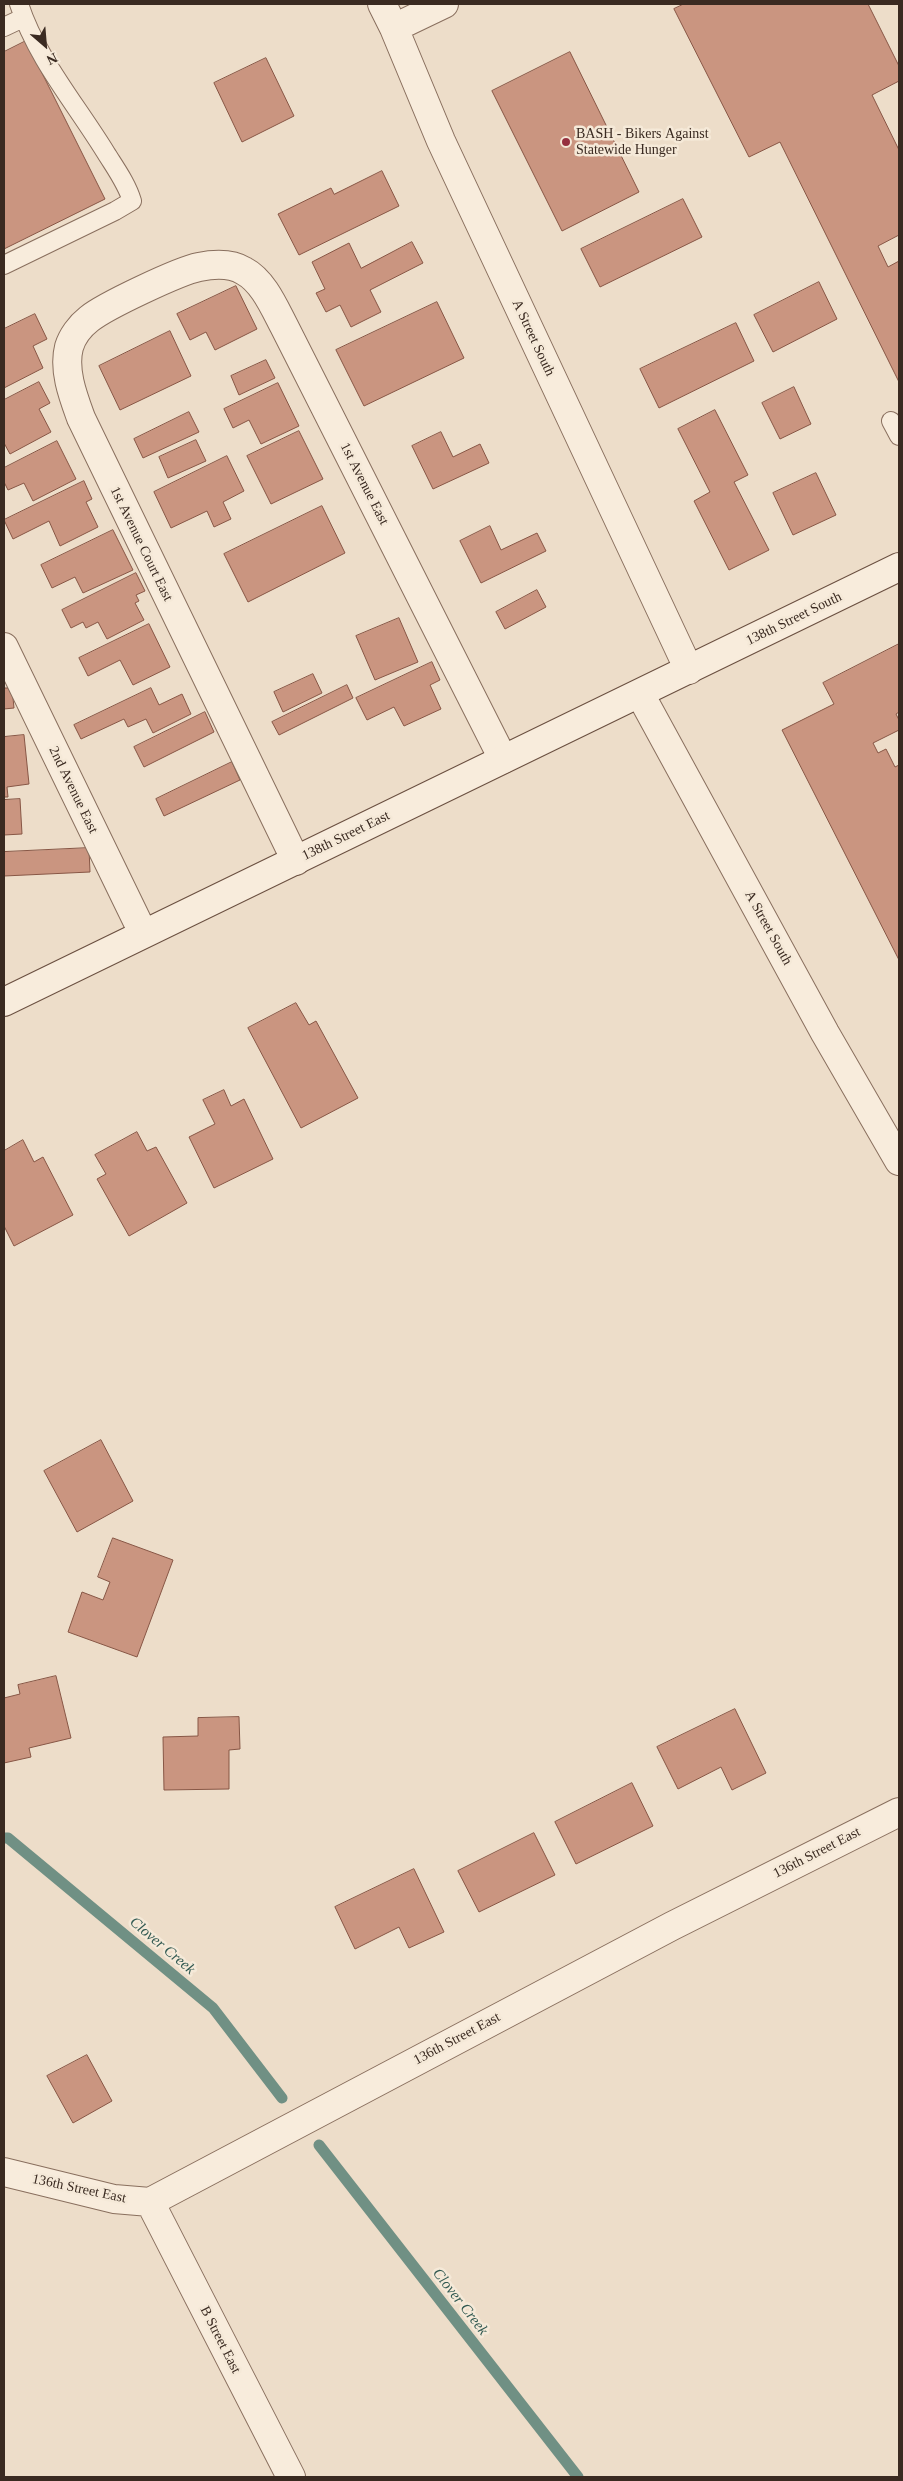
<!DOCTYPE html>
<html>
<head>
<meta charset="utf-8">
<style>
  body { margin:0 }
  #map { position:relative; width:903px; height:2481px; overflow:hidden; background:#edddc9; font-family:Georgia,serif }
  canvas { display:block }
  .frame { position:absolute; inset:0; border:5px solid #3a2a21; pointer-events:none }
  .north { position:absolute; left:20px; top:20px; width:50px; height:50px; -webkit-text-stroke:4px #f5e9d8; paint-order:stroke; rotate:153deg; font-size:14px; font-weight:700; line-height:20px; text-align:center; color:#3a2a21 }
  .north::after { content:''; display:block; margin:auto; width:18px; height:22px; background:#3a2a21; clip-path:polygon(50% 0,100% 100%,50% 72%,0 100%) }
</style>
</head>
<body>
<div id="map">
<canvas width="903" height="2481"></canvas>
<div class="frame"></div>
<div class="north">N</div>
</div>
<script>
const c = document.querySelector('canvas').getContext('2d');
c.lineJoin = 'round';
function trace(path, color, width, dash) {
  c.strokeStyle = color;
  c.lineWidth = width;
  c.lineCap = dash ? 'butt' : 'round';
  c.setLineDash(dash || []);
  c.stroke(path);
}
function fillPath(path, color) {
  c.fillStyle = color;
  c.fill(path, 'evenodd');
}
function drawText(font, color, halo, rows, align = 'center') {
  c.font = font + ' Georgia,serif';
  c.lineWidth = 5;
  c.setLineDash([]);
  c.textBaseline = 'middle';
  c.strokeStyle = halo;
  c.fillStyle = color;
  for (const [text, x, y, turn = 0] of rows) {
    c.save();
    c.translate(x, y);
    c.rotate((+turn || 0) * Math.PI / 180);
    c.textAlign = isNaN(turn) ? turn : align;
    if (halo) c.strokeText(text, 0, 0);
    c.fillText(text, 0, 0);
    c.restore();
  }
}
trace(new Path2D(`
  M4,1838H8L213,2008L282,2098
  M319,2145L578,2477`), '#709084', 11);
const building = new Path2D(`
  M684,4H868L899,66V81L872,95L899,150V235L878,246L888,267L899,261V382L780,142L749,157L674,9Z
  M26,41L105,199L4,249V52Z
  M570,52L639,192L562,231L492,91Z
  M266,58L294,116L242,142L214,83Z
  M382,171L399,206L299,255L278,214L331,188L334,194Z
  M683,199L702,237L600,287L581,249Z
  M412,242L423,263L370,290L381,312L351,327L340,305L326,312L316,293L325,289L312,262L349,243L361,268Z
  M819,282L837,319L773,352L754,315Z
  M236,286L257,329L215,350L206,332L190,340L177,314Z
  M437,302L464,358L364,406L336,350Z
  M35,314L47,339L33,346L43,368L4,388V329Z
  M736,323L754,361L659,408L640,369Z
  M170,331L191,376L120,410L99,366Z
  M266,360L275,378L239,395L231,376Z
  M39,382L50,403L39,409L51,432L10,454L4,443V400Z
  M278,383L299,426L261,444L249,420L233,428L224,409Z
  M794,387L811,424L780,439L762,403Z
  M715,410L748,475L734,482L769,550L729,570L694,501L710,492L678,429Z
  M189,412L199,432L143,458L134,439Z
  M299,431L323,479L271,504L247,456Z
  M441,432L453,457L480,444L489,463L433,489L412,446Z
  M196,440L206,461L168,478L159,457Z
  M57,441L76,479L33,501L24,483L8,490L4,482V468Z
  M227,456L244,491L223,502L231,519L214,527L207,511L171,528L154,492Z
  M816,473L836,515L793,535L773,493Z
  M84,481L92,499L86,502L98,527L60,546L49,521L13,539L4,520Z
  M322,506L345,553L248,602L224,554Z
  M490,526L501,550L537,533L546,551L481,583L460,541Z
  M113,530L133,570L83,593L75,577L52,588L41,565Z
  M136,573L145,591L136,595L139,601L135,603L144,620L107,639L98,622L86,628L83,622L71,628L62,610Z
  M537,590L546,607L505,629L496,612Z
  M399,618L418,662L375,680L356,636Z
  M149,624L170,667L133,685L120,660L88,676L79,658Z
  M899,644V712L896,714L899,720V730L873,743L878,753L886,749L895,767L899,765V960L782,730L834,704L823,683Z
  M432,662L440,680L430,685L441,709L404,726L394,707L367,720L356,698Z
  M313,674L322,693L283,712L274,692Z
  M347,685L353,698L279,735L272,722Z
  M4,688H12L14,708L4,709Z
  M151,688L159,705L182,694L191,714L153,733L146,719L128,727L124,719L81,739L74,725Z
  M205,712L214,732L144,767L134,747Z
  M24,735L29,784L7,787L8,797H4V737Z
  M232,762L240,780L164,816L156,799Z
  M20,799L22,834L4,835V800Z
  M89,848L90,872L4,876V852Z
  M296,1003L309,1025L316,1021L358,1098L301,1128L248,1028Z
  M224,1090L231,1106L244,1099L273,1159L214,1188L189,1137L215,1124L203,1100Z
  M137,1132L147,1151L156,1147L187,1203L129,1236L97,1179L106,1174L95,1155Z
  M23,1140L34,1162L43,1157L73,1215L14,1246L4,1226V1151Z
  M101,1440L133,1501L77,1532L44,1471Z
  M113,1538L173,1560L137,1657L68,1632L82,1592L103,1600L110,1582L98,1577Z
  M56,1676L71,1738L29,1748L31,1757L4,1763V1698L20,1694L18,1685Z
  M735,1709L766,1773L732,1790L721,1767L678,1789L657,1747Z
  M239,1717L240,1749L229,1750V1789L164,1790L163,1737L198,1736V1718Z
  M632,1783L653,1826L576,1864L555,1822Z
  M534,1833L555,1875L479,1912L458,1871Z
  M414,1869L444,1932L409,1948L399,1927L355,1949L335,1907Z
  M87,2055L112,2101L73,2123L47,2076Z`);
fillPath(building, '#ca9580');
trace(building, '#875645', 1);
const lane = new Path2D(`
  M4,27L23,18
  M4,265L115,211L132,201C127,184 116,169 106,153C76,104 37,59 19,4
  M891,421L899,436`);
const street = new Path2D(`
  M382,4L394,28L441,141L689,670
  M394,28L444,4
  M4,647L143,933
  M640,694L825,1033L899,1161
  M296,861L81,418C73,396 63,370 69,347C72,337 80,326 89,319C105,306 179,271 199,267C214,264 231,263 244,271C263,281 274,307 284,326L503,759
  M4,2172L114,2199L150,2202L672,1926L899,1812
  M150,2202L291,2477`);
const secondary = new Path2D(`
  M4,1002L899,567`);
trace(lane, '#896f5e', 20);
trace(street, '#896f5e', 30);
trace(secondary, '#6b5041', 30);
trace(lane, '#f8ecdc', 18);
trace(street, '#f8ecdc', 28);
trace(secondary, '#f8ecdc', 28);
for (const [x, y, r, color] of [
  [566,142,5,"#96303f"]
]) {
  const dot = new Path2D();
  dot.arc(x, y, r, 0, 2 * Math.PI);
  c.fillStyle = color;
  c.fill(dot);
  trace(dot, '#f5e9d8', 2);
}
drawText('14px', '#3a2a21', '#f5e9d8', [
  ["BASH - Bikers Against",576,134],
  ["Statewide Hunger",576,150]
], 'left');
drawText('14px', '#3a2a21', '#f5e9d8', [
  ["A Street South",533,338,65],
  ["1st Avenue East",364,484,63],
  ["1st Avenue Court East",141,544,64],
  ["138th Street South",794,619,-26],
  ["2nd Avenue East",73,790,64],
  ["138th Street East",346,836,-26],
  ["A Street South",768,928,61],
  ["136th Street East",817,1853,-27],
  ["136th Street East",457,2039,-28],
  ["136th Street East",79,2189,12],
  ["B Street East",220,2340,63]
]);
drawText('italic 15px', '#315951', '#f5e9d8', [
  ["Clover Creek",162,1946,40],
  ["Clover Creek",460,2302,52]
]);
</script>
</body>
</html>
